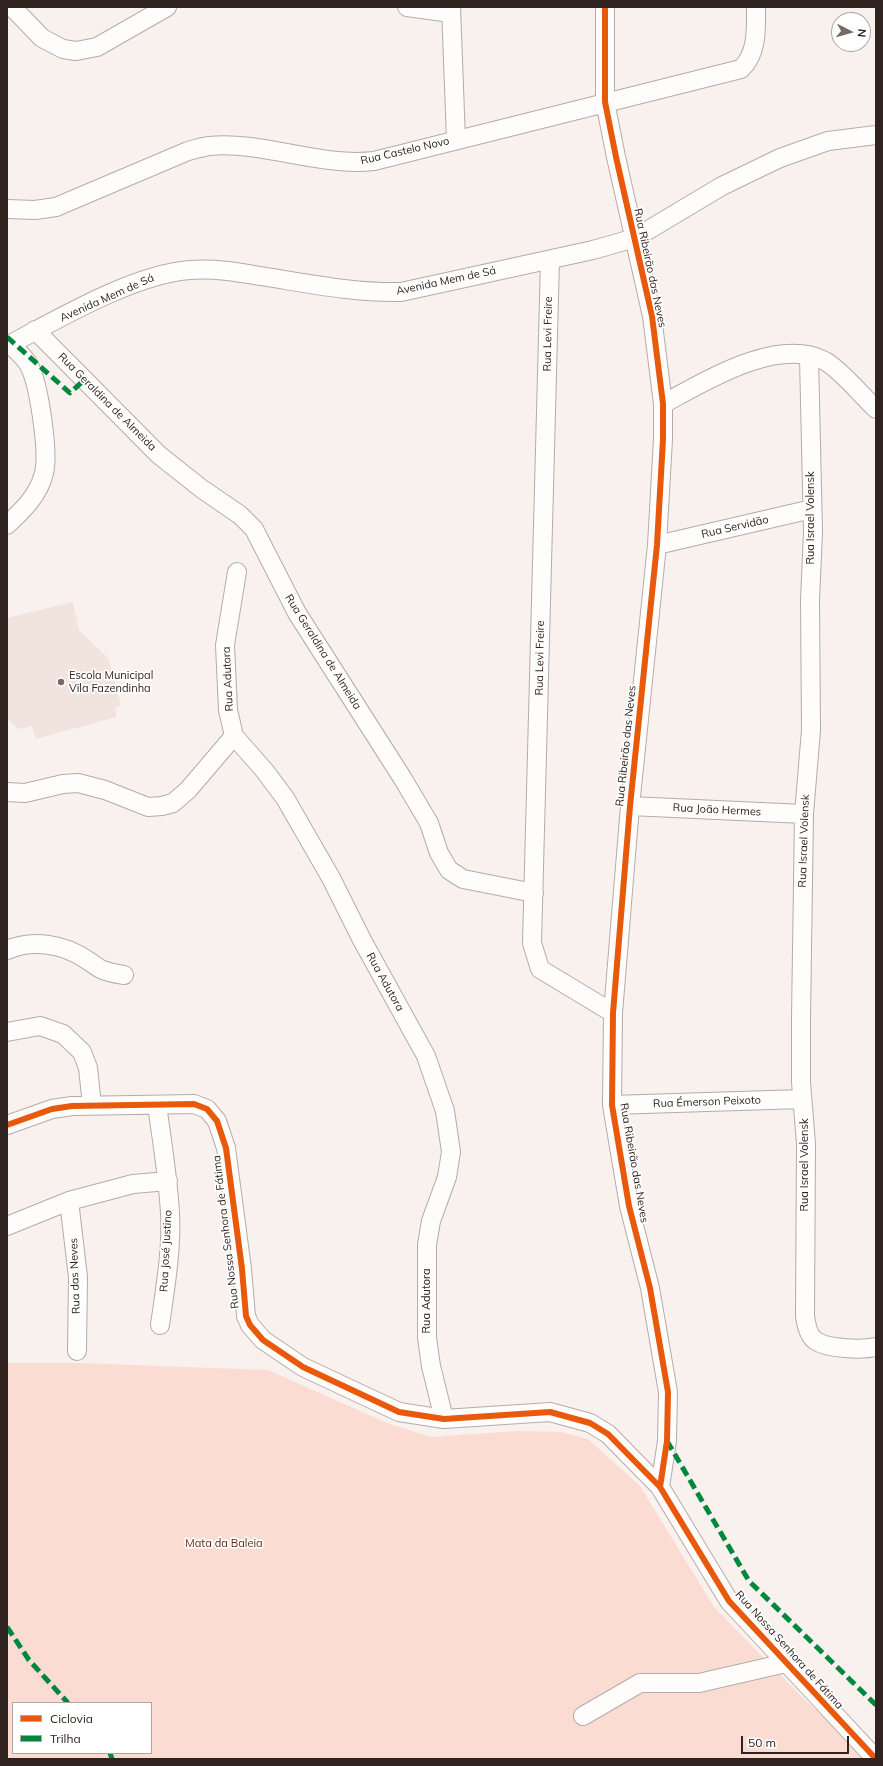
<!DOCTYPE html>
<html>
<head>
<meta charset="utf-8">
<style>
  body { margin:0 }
  #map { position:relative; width:883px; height:1766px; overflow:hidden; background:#f9f1ee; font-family:Mulish,sans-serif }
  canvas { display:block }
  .frame { position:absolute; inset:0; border:8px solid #30221e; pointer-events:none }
  .legend { position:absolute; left:12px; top:1702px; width:140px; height:52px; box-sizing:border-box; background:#fff; border:1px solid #aca7a5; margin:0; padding:5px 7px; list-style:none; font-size:12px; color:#30221e }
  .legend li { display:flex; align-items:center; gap:8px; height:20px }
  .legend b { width:20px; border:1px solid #aca7a5 }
  .north { position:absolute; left:831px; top:12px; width:40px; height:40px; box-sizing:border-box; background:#fff; border:1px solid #aca7a5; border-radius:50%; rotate:96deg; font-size:11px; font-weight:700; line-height:16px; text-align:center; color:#30221e }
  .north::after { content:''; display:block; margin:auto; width:14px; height:18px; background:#766a67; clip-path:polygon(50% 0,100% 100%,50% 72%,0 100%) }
  .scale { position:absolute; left:741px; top:1736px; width:108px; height:18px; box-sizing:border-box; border:2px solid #30221e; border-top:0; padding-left:5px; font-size:12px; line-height:14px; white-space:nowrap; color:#30221e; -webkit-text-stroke:3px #fff; paint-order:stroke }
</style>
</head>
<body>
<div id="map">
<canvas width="883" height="1766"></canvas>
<div class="frame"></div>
<ul class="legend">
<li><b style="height:5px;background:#e8590c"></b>Ciclovia</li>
<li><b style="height:5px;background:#00873e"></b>Trilha</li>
</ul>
<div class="north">N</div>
<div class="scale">50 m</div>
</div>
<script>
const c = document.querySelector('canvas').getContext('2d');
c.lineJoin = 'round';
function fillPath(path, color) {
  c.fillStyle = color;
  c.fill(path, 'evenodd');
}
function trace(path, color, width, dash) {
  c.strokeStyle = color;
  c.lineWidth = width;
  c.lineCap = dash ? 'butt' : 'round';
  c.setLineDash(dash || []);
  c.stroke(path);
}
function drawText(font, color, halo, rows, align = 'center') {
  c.font = font + ' Mulish,sans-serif';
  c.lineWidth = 3.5;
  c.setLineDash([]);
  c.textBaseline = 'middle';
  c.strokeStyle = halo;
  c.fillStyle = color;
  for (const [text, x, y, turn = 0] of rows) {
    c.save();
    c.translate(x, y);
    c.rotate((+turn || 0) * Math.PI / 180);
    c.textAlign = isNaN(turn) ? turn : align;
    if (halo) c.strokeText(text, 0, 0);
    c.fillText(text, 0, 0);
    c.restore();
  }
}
fillPath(new Path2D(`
  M73,602L79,630L108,658L121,705L115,708L116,717L36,739L32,726L20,729L11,723L7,715V618Z`), '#f1e3de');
fillPath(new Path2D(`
  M7,1363H80L268,1370L387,1423L431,1437L518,1431L561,1432L588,1439L640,1486L714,1607L803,1698L870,1759H7ZM13,1703H151V1753H13Z`), '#fbdcd2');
const minor = new Path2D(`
  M12,7L42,38L63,49L76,51L97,47L167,7
  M407,7L451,13
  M451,7L456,140
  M605,7V102L616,157L652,316L663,404V439L657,545L630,806L613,1013L612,1105L629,1206L650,1288L668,1392L667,1441L660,1487
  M7,209L35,210L56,207L188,151C195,149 202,147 209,146C265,141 318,167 374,161L741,69C758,53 756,28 756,7
  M550,260L532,943L540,969L613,1013
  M35,330L159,455L202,489L240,515L254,529L297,613L403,779L429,823L439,853L449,870L463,879L534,893
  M7,346C58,319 134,274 190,270C214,268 237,272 260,276C306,283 353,293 401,292L593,250L635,238L722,186L780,158L828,141L876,135
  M809,357L813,532L810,600L811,730L804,814L801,1018V1082L806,1144L805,1316C806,1324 808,1336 816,1341C828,1349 862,1350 876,1347
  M663,404C704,382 777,336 825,361C841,370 862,396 876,409
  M7,525C22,511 39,495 44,473C49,453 39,379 27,362C23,356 16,350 10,344
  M657,545L812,509
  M237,572L225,645L228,710L234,736L264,770L285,798L331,878L362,940L426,1056L445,1111L451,1152L447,1177L431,1221L427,1245V1338L431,1366L444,1419
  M7,792L25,793L63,784L78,783L105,790L148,807L162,806L173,803L188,790L234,736
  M630,806L804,814
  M7,950C33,939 64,944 87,960C93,963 97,968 103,970C110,973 118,974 124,975
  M7,1032L40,1026L63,1034L82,1052L88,1068L92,1105
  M157,1105C162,1141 168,1177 170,1213C172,1250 165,1289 160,1325
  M612,1105L802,1099
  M7,1125L52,1109L72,1106L194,1104L207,1109L217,1121L226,1148L242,1269L246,1316L250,1325L263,1340L303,1367L399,1412L444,1419L550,1412L590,1423L608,1434L660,1487L729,1601L876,1759
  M69,1201L78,1277L77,1351
  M7,1226L69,1201L133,1184L168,1181
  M583,1716L640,1683H699L786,1663`);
trace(minor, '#b5aba8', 20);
trace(minor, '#fefdfc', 18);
trace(new Path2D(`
  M7,337L70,393L84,380
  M667,1441L749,1581L876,1705
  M7,1627L29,1660L68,1703
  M110,1753L112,1759`), '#00873e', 5, [10, 5]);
trace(new Path2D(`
  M605,7V102L616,157L652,316L663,404V439L657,545L630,806L613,1013L612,1105L629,1206L650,1288L668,1392L667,1441L660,1487
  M7,1125L52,1109L72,1106L194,1104L207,1109L217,1121L226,1148L242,1269L246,1316L250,1325L263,1340L303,1367L399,1412L444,1419L550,1412L590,1423L608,1434L660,1487L729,1601L876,1759`), '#e8590c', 6);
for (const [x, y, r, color] of [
  [61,682,4,"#766a67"]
]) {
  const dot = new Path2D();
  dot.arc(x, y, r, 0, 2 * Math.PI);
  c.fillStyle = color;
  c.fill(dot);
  trace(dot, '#fff', 1.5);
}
drawText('11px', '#30221e', '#fff', [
  ["Rua Castelo Novo",405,151,-13],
  ["Rua Ribeirão das Neves",650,268,78],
  ["Avenida Mem de Sá",446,281,-12],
  ["Avenida Mem de Sá",107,298,-24],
  ["Rua Levi Freire",548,334,-89],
  ["Rua Geraldina de Almeida",107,402,45],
  ["Rua Israel Volensk",811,518,-90],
  ["Rua Servidão",735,527,-13],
  ["Rua Geraldina de Almeida",323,652,58],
  ["Rua Levi Freire",540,658,-89],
  ["Rua Adutora",228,679,-93],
  ["Rua Ribeirão das Neves",626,746,-84],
  ["Rua João Hermes",717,810,3],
  ["Rua Israel Volensk",804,841,-88],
  ["Rua Adutora",385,982,61],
  ["Rua Émerson Peixoto",707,1102,-2],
  ["Rua Ribeirão das Neves",634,1163,80],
  ["Rua Israel Volensk",805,1165,-90],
  ["Rua Nossa Senhora de Fátima",226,1232,-97],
  ["Rua José Justino",166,1251,-87],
  ["Rua das Neves",75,1276,-92],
  ["Rua Adutora",427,1301,-90],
  ["Rua Nossa Senhora de Fátima",789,1650,48]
]);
drawText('11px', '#30221e', '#fff', [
  ["Escola Municipal",69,676],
  ["Vila Fazendinha",69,689]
], 'left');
drawText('11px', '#661f06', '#fff', [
  ["Mata da Baleia",224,1544]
]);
</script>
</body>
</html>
